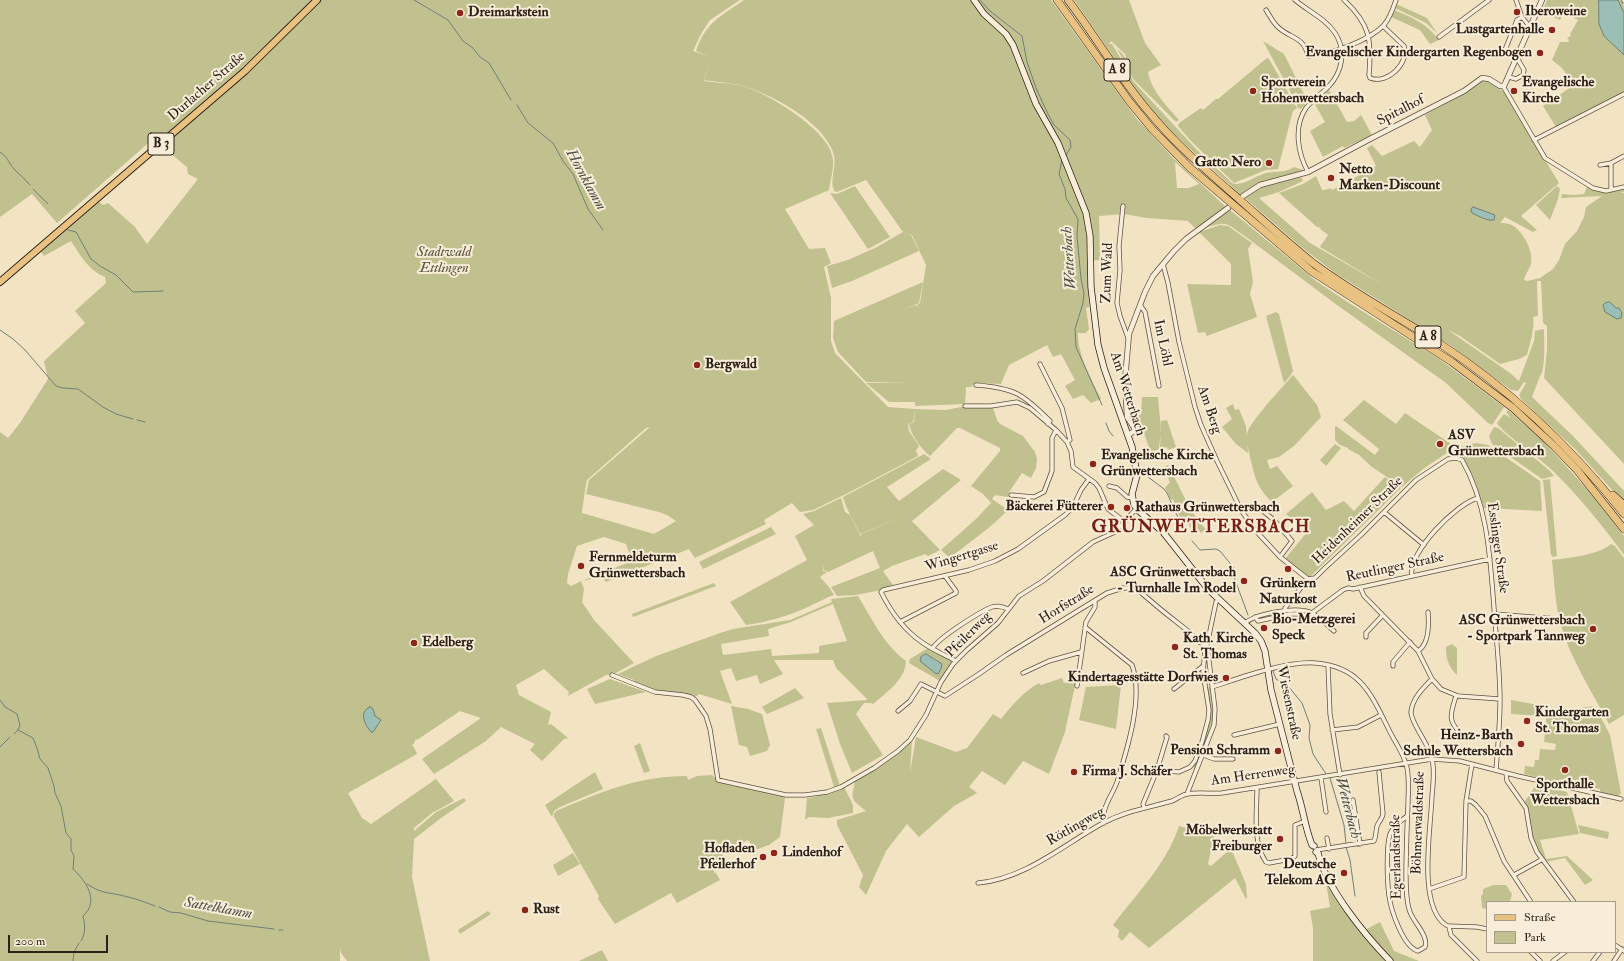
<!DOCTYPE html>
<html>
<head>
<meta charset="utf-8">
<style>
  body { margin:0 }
  #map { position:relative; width:1624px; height:961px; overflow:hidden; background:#f2e3c3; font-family:"IM FELL Double Pica",serif }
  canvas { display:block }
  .legend { position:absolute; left:1486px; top:901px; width:130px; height:52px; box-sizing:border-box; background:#f7edd8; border:1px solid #a79c8b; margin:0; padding:5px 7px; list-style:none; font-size:12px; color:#2e2218 }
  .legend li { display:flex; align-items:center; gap:8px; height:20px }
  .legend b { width:20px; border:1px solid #a79c8b }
  .scale { position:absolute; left:8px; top:935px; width:100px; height:18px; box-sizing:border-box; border:2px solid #2e2218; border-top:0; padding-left:5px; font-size:12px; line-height:14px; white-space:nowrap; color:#2e2218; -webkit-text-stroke:3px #f7edd8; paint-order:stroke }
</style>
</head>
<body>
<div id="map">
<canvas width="1624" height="961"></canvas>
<ul class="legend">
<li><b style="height:5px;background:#e9c282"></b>Straße</li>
<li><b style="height:11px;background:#c1c18f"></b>Park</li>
</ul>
<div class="scale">200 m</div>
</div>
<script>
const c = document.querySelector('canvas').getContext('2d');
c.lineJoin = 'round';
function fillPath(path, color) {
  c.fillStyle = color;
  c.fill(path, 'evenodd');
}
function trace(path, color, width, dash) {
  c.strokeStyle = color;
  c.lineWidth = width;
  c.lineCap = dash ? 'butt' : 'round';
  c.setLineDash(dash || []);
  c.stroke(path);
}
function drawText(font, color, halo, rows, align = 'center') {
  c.font = font + ' "IM FELL Double Pica",serif';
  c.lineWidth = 4;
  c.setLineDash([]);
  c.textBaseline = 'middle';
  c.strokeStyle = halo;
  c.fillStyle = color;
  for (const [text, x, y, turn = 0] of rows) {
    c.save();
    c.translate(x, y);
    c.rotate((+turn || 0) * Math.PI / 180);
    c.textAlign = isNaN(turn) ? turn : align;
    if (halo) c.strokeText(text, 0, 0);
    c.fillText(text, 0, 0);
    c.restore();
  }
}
fillPath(new Path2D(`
  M0,0H740L710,20L701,34L693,51L708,56L696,51C705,23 721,16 744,0H1051L1136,118L1174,159L1226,207L1197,230L1188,221L1147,218L1124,214L1099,216L1100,260L1088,261L1089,307L1086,308L1089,329L1086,333H1078C1077,354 1092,380 1101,399L1091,403L1083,395L1073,399L1065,386L1075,380L1061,354L1053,357L1047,345L1009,365L1001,384L975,383L971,387H966L965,404L915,406V402H889L866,383H910L866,382L838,352L833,338L834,321L923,282L919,303L903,310L916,305L920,309L917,305L920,303L926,265L912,235L905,233L911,235L919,251L852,281L832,288L827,266L848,260L877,247L903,232L866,180L837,192L834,191C829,179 838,165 833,152C822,122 776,97 747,87C734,83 718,82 704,80L709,61L704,81C717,83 733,83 746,87C770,95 832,132 833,160C834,169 830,181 829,190L785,209L809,249L825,248L831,263L824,267L831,298V341L835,353L888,407L915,409L913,422L908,424L909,431L919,446L916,451L918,456L848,493L813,510L800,512L792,503L764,520L766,524L695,558L689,549L606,582L602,577L582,581L632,561L626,544L604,537L577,546L568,574L567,583L571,586L581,581L584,589L582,602L594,620L634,663L614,674L606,675L568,696L569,692L544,669L516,685L519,695L551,712L548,725L551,724L568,738L564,739L542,761L530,750L535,744L501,727L486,741L434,774L422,759L481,718L460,711L417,740L416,739L413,745H411L414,747L417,754L348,793L362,818L371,824L436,779L454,801L432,813L414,828V831L436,812L464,798L466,801L441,818L414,839L412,877L430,961H347L341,953L340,947V961H0V432L8,438L20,423L48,379L44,361L85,323L75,311L106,283L105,277C89,271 80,255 71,241L44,256L41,252L99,202L103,205L108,203L135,227L147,244L198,179L188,174L187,167L170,153L159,156L156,152L162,147L153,139L57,223L32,194L0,217ZM1175,162L1199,184L1189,188H1177ZM650,427L589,480L586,494L659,512L667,515L676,521L654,534L582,513L580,525L586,484L587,480L646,428Z
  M1074,0H1129L1145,43L1161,65L1148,72C1152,92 1167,106 1179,120L1176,122L1134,80L1130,73L1125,54L1111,41L1109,44H1112L1121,59L1120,63L1121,65L1123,64L1124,61L1117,49C1129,56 1126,72 1135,83L1196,149L1232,183C1241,187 1254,177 1263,174C1274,170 1284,174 1294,167L1303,170L1302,173L1259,183L1241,195C1211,167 1178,141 1151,109C1123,74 1100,36 1074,0Z
  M1547,0H1621L1624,6V93L1556,127L1543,106L1574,85L1562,68L1552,60L1560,42H1568L1569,40L1567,38L1571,36L1570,34L1578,20L1564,12L1560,20L1542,12Z
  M1396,4L1427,18L1437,33L1426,23L1395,8Z
  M1394,10C1412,17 1427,24 1439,40L1430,44L1420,30L1391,17Z
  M1263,41L1284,54L1297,80L1289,86L1287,85Z
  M1267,58L1269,59L1297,108L1293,111L1291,118L1278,169L1266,170L1234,183L1190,140L1178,126L1179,123L1201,108L1203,110L1216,99H1218Z
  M1297,81L1308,101L1301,109L1298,108L1293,96L1294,95L1298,101L1300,100L1296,92L1292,95L1289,89Z
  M1482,81H1488L1504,92L1559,183L1521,216L1537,230L1533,232L1505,217L1500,223C1503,223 1507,223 1509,224C1521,227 1534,251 1531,263C1530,269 1525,274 1524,280L1527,281L1540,278L1553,269L1559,260L1565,244L1577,231L1584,217L1586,207L1602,196L1561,198L1562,194L1574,195L1584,194L1587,187L1606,192L1624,188V192L1620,193H1624V464L1544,378L1547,350V326L1543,323L1541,281H1537L1538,316L1533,317C1535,327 1530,344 1527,355L1519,359L1500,364L1460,336L1448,330L1510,373L1519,381L1534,341L1535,331L1543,329L1544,330C1544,340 1546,370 1540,376L1532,397L1573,436L1624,491V503L1575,449L1521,399L1519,395L1526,383L1524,382L1518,391L1511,390L1450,345L1335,273L1300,246L1244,197C1259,184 1282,182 1301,177L1303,181L1279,192L1259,198L1310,243L1385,286L1320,247L1328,235L1319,228L1322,227H1317L1279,193L1303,184L1316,176L1322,190H1325L1331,188L1332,190L1376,166L1367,148L1372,145L1382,156L1414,141L1420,147L1432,130L1425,115L1469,91Z
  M1329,90L1347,122L1354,121L1361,115L1372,135L1344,148L1343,146L1323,157L1310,131L1325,122L1314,103Z
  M855,186L890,237L868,249L830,193L837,194Z
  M1557,186L1560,189L1558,199L1550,220L1536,205Z
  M1230,210L1316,281L1349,303L1438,358L1504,407L1492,425L1488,423L1446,383L1337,305L1242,234C1226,223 1227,221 1208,227L1222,214Z
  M1220,225L1228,226L1252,243L1248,249L1253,282L1250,294L1257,317L1207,336L1205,332L1198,333L1187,284L1231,285V264L1199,232Z
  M1276,312L1279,314L1293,371L1291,375L1284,383L1266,316Z
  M1293,375L1294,376L1317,405L1321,417L1294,446L1279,457L1267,460L1270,469L1277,466L1293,486L1272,502C1259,489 1256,482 1252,465C1250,456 1246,444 1247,434C1249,422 1283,387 1293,375Z
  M1142,397H1158L1161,429L1159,449L1151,453L1144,433L1137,435L1136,433L1137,428L1128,416L1141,415Z
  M1364,400L1396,424L1405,413L1451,444L1453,449L1423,469L1402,487L1372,467L1359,455L1348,449V448L1340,445L1335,440V427L1336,426L1375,455L1382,445L1379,449L1343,420Z
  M1233,404L1235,410L1239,409L1246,426L1248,453L1236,444L1222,427L1232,419L1226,408Z
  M961,407L984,408L993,407L997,420L1000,424L1023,436L1035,452L1037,459L1036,468L1031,478L1022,473L1009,492L1008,497L995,495L992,499L1008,510C991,528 969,542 950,558L941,550L976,519L991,503L983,494L971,486L1000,451V448L960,428H957L930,456C921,449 911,435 909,424L914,422L915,409L946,410Z
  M1508,410L1544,442L1596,499L1624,536V555C1603,526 1580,498 1555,473C1537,455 1515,443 1498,425L1497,423L1504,414L1511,418L1506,412Z
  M1167,420L1176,447L1168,450L1167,447L1160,449L1161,421Z
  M1494,427L1498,428L1550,471L1554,476L1542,479L1492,444L1489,436Z
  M1476,443L1488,445L1540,481L1542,511L1484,508L1472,475L1457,450L1460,447Z
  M1335,444L1341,448L1326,466L1320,460Z
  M924,454L931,459L887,487L899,501L943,469L961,480L911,522H913L940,550L928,556L925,554L892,566L883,571L893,585L881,590L856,595L837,596L831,587L880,568L873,551L874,544L873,551L828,572L824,570V565L823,571L827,572L820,577L829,587L834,595C825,598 817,603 808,607C788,616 768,622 746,625L730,602L807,560L795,536L814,525L803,514L814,511L841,498L845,512L850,515L861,537V534L907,515L860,534C854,521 847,511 843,497Z
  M1168,465C1177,481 1193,519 1206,529L1201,533L1194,526L1191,528L1185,518H1180L1173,499L1171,500L1165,488L1170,482L1163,468Z
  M1385,477L1401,488L1311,576H1308L1285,559L1307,532L1286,514L1312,492L1326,510L1344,501L1354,511Z
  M1550,479L1557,556L1553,557L1551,555L1543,480Z
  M771,527L776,534L703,569L699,562Z
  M1611,544L1615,546L1624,558V715L1609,724C1591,690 1568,655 1559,618C1555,599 1554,579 1552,560C1568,558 1599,555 1611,544Z
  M714,583L716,586L633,617L632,614Z
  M858,596C872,619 884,645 906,661C906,679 886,693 873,704L871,703H864L856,714L883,755L852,773L840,744L827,703L867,700V699L836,668L833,660H774L783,674L760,684L757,675L736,681L731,668L720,671L732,704L699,694L694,698L654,690L634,682V680L618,674L656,656L720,633L733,629L790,620L832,602L831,599ZM833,604L847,641L819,646V653L772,656L771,649L723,655L721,644L769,636L768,629L791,622Z
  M1452,644L1457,648V675C1448,666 1446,659 1446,647Z
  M928,648L950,660L952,663L940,681L909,663L910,659Z
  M1062,678L1064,683L1076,681L1065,732L1049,774L1023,761L1005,785L982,771L969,787L977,793L954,806L919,837L907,824L886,851L866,895L859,887L863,875L837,825V820L866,811C851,799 851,801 855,781C876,770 895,757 912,740L910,773L916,737L956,752L967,748L993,714L1001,719C1013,704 1022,693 1039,683L1041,685Z
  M610,679L646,692L595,704L587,689Z
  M1121,685L1116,729L1079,720L1086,687Z
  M1210,687L1213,718L1205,745L1195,770H1194L1193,765L1208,728L1210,714L1207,688Z
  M795,688L804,698L767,714L762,707Z
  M1511,700L1538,705L1543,709L1544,716L1511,714Z
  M731,706L748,709L762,714L770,745L767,751L750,756L747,747L739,745Z
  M1595,706L1610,735L1621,793L1618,796L1600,792V789L1562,781L1561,783L1524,774L1525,766L1534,767L1535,760H1539L1540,749L1555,750L1556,744L1544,742L1547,710L1572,709Z
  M821,728L840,786L834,787L816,729Z
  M640,743L650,771L644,773L634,746Z
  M595,772L603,789L560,807L554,811L552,817L545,805Z
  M712,775L720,782L783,795L785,798L780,837L769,845L755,850L748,840L722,854L723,856L710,864L715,873H716L720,880L677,903L671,893L615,924L600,902L598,898L599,896L554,817V814L556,811C601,792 638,776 687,776L688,780L697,776Z
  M1536,785L1567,792L1579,834L1540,840L1546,859L1567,856L1593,880L1585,885L1565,858L1546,862L1534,842L1525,801Z
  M844,787L853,805V813L828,818L809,817L805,820L807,798L814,797Z
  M1578,825L1609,832L1608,839L1580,833Z
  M1179,826L1214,836L1208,864L1211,866L1227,852L1232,851L1246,884L1247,898L1246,899L1235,878L1149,948L1130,932L1122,941L1118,937L1119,930L1113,925C1137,893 1166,865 1179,826Z
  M573,853L580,864L558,876L553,865Z
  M1326,883H1328L1360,932L1385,961H1313V928L1310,911L1330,907Z
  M1493,885H1506L1512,894L1510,902H1487V909L1482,908L1481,896L1483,894V889Z
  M488,911L491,914L460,934L458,930Z
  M1380,922L1394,951L1419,961H1393L1365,930Z
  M602,950L608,961H579Z`), '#c1c18f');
const water = new Path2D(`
  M1599,0H1618L1624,13V55L1604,36L1599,24Z
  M1473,207L1495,215L1494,220C1486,221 1479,216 1472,213L1471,210Z
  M1610,302L1616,308H1619L1622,313L1621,318L1617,319L1605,312L1603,305L1605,303Z
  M926,654L942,664L941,669L938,674L935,673L920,661L921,657Z
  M370,707L373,709L375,716L381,720L373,732H371C365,725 358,712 370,707Z`);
fillPath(water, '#9bbeb5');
trace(water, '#6f8076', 1);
trace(new Path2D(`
  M414,0L448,20L463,41L473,48L480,57L489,63L511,100
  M980,0L990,11L1022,36L1027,62L1036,88L1047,112L1054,125L1070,140L1071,147L1065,157
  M517,105L528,123L553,143L563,161L573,174L588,209L603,230
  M0,152C8,157 9,164 15,170C20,175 25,179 30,185
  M1062,160L1059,174L1065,189L1066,198L1078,219L1077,236L1081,279L1084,293L1083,303L1075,329L1076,347L1102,405
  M33,189L48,204
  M68,230L76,232L91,259L100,266L116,275L133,292L163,291
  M0,330L13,339L25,350L56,386L63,388L78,389L103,407L116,414L133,419
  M137,420L145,422
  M1106,423L1109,431L1113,436
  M1148,477L1164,489L1167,493L1184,531
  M1192,541L1200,550L1216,549L1220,551L1234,568V577L1248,615
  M1273,671L1276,679L1288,686L1302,703L1310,725L1309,738L1313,754L1326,774
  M0,700L5,707L17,714L20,725L18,730L33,738L37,748L40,759L48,768L54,786L55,793L61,806L66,833L71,839V850L74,856L73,869C86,881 100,901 83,916C85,925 86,933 81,941
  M14,734L18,730
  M0,747L10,737
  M1330,778L1344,825L1346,844
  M1346,847L1350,860L1355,896
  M87,884C102,894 108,892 124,896C134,898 145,902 155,906
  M159,907L170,912L181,913L208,921L274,929
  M279,930H283
  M73,961L74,952L79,943`), '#6f8076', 1);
const minor = new Path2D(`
  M1295,0C1308,11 1326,19 1335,33C1347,51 1342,73 1328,87C1321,94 1312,100 1306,108C1293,127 1298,154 1308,172
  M1344,0C1370,24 1372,40 1369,75L1370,78C1387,85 1410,63 1404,46L1383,26
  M1516,0L1522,17L1530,27
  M1624,0V1
  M1266,10C1270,16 1273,23 1279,28C1292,39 1304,37 1308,56C1329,55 1369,41 1384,25C1390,18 1393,9 1396,0
  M1439,37L1489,0
  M1506,50L1519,54
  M1503,55L1517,20L1522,17
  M1509,77L1516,79L1523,75L1524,70L1517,58
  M1503,86L1545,158L1593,188L1606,191L1624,187
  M1534,140L1624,94
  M1611,163V190
  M1600,165L1611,163L1624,156
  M1123,206L1119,246L1120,270L1117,303L1120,316L1128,338
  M1163,264L1168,283L1179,342L1195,407L1201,425L1217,461L1241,510L1255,530L1280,557L1308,579
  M1140,305L1145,312L1159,386
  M1040,364L1062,408L1070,440L1067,442
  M976,385C1015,388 1023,394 1050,421L1048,424
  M965,406H991L1017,402L1030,408L1056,430L1067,442L1071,451L1073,467L1095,483L1099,488L1108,509L1125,522
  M1109,486L1117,488L1127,497L1132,498
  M1011,495L1034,497L1044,492L1052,471V438L1056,430
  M1258,507L1274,520L1292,541L1280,557
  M1384,512L1424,545
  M1412,576C1407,553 1457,503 1478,498
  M1360,587L1364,596L1418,651L1432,679L1441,689L1458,696L1500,699
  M1285,611V608L1308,579L1315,578L1325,568L1361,535L1416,480L1448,459L1456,458L1462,460C1488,505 1490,558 1494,608C1496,638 1500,669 1500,700C1500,723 1498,746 1496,770
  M1312,613L1343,590L1348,588L1353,589L1490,559
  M1494,614L1558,619
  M1255,617L1258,621L1290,614H1300
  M900,622L956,593V591L945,576
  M1245,623C1257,613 1297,606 1312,613C1320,617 1328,626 1334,631
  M1085,627L1132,665C1144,697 1127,750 1117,782C1112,796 1101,808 1104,823
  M1366,637V633L1382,616
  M933,648C938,638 981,611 992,607C998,605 1003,607 1008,609
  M1418,651C1429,644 1429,624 1428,612
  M956,661C945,655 933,650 923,643C905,631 891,612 881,592L883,590L969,570L995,561L1018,549L1065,515L1073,507L1081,490L1089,479
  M1328,665L1330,714L1340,775
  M1393,666V662L1410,642
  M1023,673L1049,661L1081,652
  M612,675L655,692L683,695L691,697L695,700L706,716L710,729L718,780L786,795H805L827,792L841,787L874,768L898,751L910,740L926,715L941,682L953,664L967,650L998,623L1019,596L1043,581L1093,542L1115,532L1136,509
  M1432,679C1423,688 1412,699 1411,712C1411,724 1430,745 1432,759C1435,771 1433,784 1432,796C1431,828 1417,906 1446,925
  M1077,686L1086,622L1095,607V601
  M1212,687C1240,678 1285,661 1315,663C1361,666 1372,696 1390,732C1395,742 1403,753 1406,764C1410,776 1408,791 1408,804C1407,828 1406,852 1406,876C1406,888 1406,901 1410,912C1414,923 1429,936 1425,947L1418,951C1403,947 1391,910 1389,896C1387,881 1386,847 1390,834C1393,826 1401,821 1407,816
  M1174,689L1203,666
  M1456,696C1450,715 1447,721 1463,736
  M898,711L910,701L921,684L945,696L979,674L1006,655L1107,593L1123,588H1134L1139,591C1155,605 1171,618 1188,631C1195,636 1197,644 1207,645
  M1332,730L1358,727L1381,715
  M1234,735L1280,724
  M1203,755L1214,759H1233
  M1157,770L1179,772L1190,767L1195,761L1202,742L1208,720L1209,710L1203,672L1205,651L1208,649
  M1506,773L1507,781L1526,808L1531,838L1537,852L1574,902
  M1321,778L1326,812
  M1257,788C1257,812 1252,842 1266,862L1269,863L1291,859L1295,856V825L1305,821
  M1187,794L1214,725L1215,709L1207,645L1216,602L1219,599
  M1353,800L1360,844
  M1466,801H1471L1476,805L1485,816L1504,861L1531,902
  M1144,807L1143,804L1157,770L1167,737L1166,736
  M1327,838L1329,849
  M1316,850L1374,841C1377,835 1375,829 1378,824C1380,820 1382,819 1383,814L1379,772
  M1514,875L1541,860
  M978,883C1025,879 1063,845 1103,823C1125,811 1148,808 1172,801C1177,799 1183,794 1188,794C1199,792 1211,794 1222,793L1432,759L1460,761L1518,776L1621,799
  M1429,889L1464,877L1466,801L1472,764
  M1448,926L1477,927L1487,929
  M1449,927L1451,935L1477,961
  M1615,945L1624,951
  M1531,952L1540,961
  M1553,961L1565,952
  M1593,961L1600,952
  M1614,961L1622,949`);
const tertiary = new Path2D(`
  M1243,196L1260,185L1308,172L1368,140L1464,91L1482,78L1489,79L1500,86H1504L1542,0
  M1128,435L1133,432L1135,429L1127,417L1125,380L1129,334L1145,292L1153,276L1174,251L1186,239L1228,208`);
const secondary = new Path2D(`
  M974,0L984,14L1006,34L1013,45L1036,104L1058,143L1086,213L1090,236L1091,287L1098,345L1104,368L1132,447L1137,475L1132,494L1134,505L1139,511L1163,532L1208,589L1255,633L1261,641L1265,651L1271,690L1297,791C1303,808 1305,828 1312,845L1314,846
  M1316,852L1318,853C1327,889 1364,934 1390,961`);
const primary = new Path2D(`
  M0,282L245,71L317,0`);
const motorway = new Path2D(`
  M1057,0L1129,101L1152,129L1189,167L1311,271L1452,362L1513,408L1554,446L1577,470L1624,529
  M1068,0C1096,37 1119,77 1149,112C1176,145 1208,172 1240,200C1264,221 1288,243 1313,263C1353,293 1397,316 1439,343C1511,390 1571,447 1624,514
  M1613,495L1624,505`);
trace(minor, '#5f5243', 5);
trace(tertiary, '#5f5243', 6);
trace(secondary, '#2e2218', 7);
trace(primary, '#2e2218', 8);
trace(motorway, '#2e2218', 8);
trace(minor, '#f7edd8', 3.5);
trace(tertiary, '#f7edd8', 4.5);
trace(secondary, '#f7edd8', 5.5);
trace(primary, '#e9c282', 6);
trace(motorway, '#e9c282', 7);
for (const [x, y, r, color] of [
  [1517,12,4,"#8f2418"],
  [460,13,4,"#8f2418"],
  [1552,30,4,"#8f2418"],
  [1540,53,4,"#8f2418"],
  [1253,91,4,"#8f2418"],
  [1514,91,4,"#8f2418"],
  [1269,163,4,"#8f2418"],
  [1331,178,4,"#8f2418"],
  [697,365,4,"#8f2418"],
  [1440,444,4,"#8f2418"],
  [1093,464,4,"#8f2418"],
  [1111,507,4,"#8f2418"],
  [1127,508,4,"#8f2418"],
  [581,566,4,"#8f2418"],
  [1288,569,4,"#8f2418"],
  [1244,581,4,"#8f2418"],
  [1264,628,4,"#8f2418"],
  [1593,629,4,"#8f2418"],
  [414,643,4,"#8f2418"],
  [1175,647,4,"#8f2418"],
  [1226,678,4,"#8f2418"],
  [1527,721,4,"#8f2418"],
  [1521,744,4,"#8f2418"],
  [1278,751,4,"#8f2418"],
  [1565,770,4,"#8f2418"],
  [1074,772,4,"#8f2418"],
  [1280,839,4,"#8f2418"],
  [774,853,4,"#8f2418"],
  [763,857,4,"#8f2418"],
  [1344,873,4,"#8f2418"],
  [525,910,4,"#8f2418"]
]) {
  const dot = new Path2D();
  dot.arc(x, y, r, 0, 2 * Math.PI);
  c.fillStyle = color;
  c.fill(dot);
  trace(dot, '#f7edd8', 1.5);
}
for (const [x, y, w] of [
  [1117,70,26],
  [161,144,26],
  [1428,337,26]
]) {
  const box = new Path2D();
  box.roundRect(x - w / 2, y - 11, w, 22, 3);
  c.fillStyle = '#f7edd8';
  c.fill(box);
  trace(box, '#2e2218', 1);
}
drawText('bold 13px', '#2e2218', null, [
  ["A 8",1117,70],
  ["B 3",161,144],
  ["A 8",1428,337]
]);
drawText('bold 14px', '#2e2218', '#f7edd8', [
  ["Iberoweine",1525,12],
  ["Dreimarkstein",468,13],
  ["Lustgartenhalle",1544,30,"right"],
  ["Evangelischer Kindergarten Regenbogen",1532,53,"right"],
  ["Sportverein",1261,83],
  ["Hohenwettersbach",1261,99],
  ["Evangelische",1522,83],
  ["Kirche",1522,99],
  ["Gatto Nero",1261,163,"right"],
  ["Netto",1339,170],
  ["Marken-Discount",1339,186],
  ["Bergwald",705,365],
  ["ASV",1448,436],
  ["Grünwettersbach",1448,452],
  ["Evangelische Kirche",1101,456],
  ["Grünwettersbach",1101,472],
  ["Bäckerei Fütterer",1103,507,"right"],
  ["Rathaus Grünwettersbach",1135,508],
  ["Fernmeldeturm",589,558],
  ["Grünwettersbach",589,574],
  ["ASC Grünwettersbach",1236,573,"right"],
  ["- Turnhalle Im Rodel",1236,589,"right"],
  ["Grünkern",1288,584,"center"],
  ["Naturkost",1288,600,"center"],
  ["Bio-Metzgerei",1272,620],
  ["Speck",1272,636],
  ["ASC Grünwettersbach",1585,621,"right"],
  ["- Sportpark Tannweg",1585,637,"right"],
  ["Kath. Kirche",1183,639],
  ["St. Thomas",1183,655],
  ["Edelberg",422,643],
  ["Kindertagesstätte Dorfwies",1218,678,"right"],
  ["Kindergarten",1535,713],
  ["St. Thomas",1535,729],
  ["Heinz-Barth",1513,736,"right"],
  ["Schule Wettersbach",1513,752,"right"],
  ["Pension Schramm",1270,751,"right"],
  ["Firma J. Schäfer",1082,772],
  ["Sporthalle",1565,785,"center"],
  ["Wettersbach",1565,801,"center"],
  ["Möbelwerkstatt",1272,831,"right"],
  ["Freiburger",1272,847,"right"],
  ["Hofladen",755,849,"right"],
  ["Pfeilerhof",755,865,"right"],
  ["Lindenhof",782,853],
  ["Deutsche",1336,865,"right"],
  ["Telekom AG",1336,881,"right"],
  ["Rust",533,910]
], 'left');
drawText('14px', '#2e2218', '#f7edd8', [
  ["Durlacher Straße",207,87,-41],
  ["Spitalhof",1401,111,-27],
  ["Zum Wald",1108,273,-88],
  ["Im Löhl",1162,343,78],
  ["Am Wetterbach",1127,394,72],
  ["Am Berg",1209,410,71],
  ["Heidenheimer Straße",1358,521,-44],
  ["Esslinger Straße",1497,548,82],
  ["Wingertgasse",962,557,-17],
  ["Reutlinger Straße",1395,568,-12],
  ["Horfstraße",1067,605,-32],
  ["Pfeilerweg",969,635,-45],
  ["Wiesenstraße",1288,703,78],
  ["Am Herrenweg",1253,776,-8],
  ["Böhmerwaldstraße",1419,823,-88],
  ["Rötlingweg",1076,827,-30],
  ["Egerlandstraße",1397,857,-91]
]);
drawText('italic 14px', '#5a523c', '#f7edd8', [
  ["Stadtwald",444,253],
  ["Ettlingen",444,269]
]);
drawText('italic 15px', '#4f5147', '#f7edd8', [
  ["Hornklamm",585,180,61],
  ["Wetterbach",1070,258,-94],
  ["Wetterbach",1347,808,75],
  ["Sattelklamm",218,909,10]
]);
c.letterSpacing = '1px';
drawText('bold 18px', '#7a1f14', '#f7edd8', [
  ["GRÜNWETTERSBACH",1201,528]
]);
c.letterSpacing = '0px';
</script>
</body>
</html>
